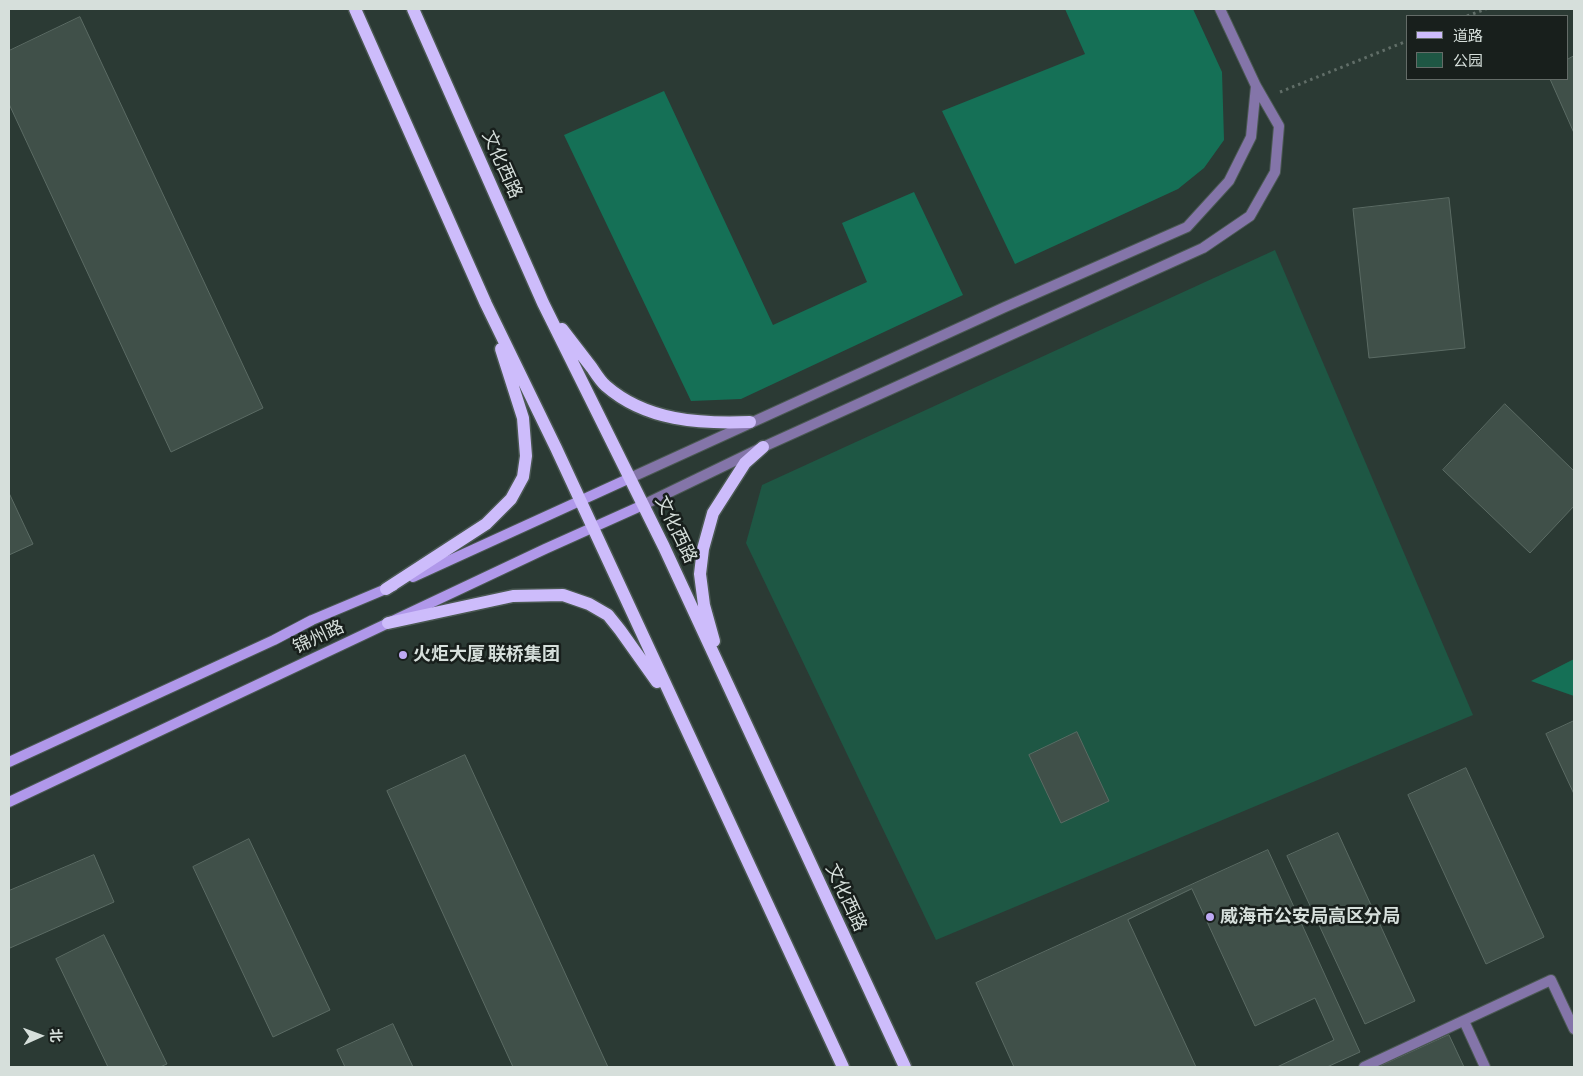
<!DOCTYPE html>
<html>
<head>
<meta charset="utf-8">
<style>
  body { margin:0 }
  #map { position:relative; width:1583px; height:1076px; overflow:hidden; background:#2b3a34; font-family:"Sofia Sans Condensed","Noto Sans SC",sans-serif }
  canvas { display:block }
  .frame { position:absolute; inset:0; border:10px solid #d6dfdb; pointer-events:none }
  .legend { position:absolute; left:1406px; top:15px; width:162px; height:65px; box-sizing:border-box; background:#181f1c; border:1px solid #646c68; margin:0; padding:6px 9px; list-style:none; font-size:15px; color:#d6dfdb }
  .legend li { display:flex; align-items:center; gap:10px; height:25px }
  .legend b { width:25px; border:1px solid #646c68 }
  .north { position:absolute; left:15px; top:1011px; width:50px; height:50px; -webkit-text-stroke:4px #181f1c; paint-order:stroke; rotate:88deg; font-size:14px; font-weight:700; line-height:20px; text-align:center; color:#d6dfdb }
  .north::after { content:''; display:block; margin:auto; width:18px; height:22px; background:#d6dfdb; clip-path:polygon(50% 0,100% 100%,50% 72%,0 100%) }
</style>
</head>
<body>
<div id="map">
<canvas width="1583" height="1076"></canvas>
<div class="frame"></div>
<ul class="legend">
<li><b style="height:6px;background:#cdbcfb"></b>道路</li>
<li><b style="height:14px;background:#1e5744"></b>公园</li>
</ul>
<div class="north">北</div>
</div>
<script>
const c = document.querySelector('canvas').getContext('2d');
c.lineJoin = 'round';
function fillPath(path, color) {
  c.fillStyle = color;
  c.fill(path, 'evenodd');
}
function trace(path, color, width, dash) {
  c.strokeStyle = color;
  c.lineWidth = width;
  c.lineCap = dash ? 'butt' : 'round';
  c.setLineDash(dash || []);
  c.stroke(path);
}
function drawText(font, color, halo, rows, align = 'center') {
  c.font = font + ' "Sofia Sans Condensed","Noto Sans SC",sans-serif';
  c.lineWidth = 5;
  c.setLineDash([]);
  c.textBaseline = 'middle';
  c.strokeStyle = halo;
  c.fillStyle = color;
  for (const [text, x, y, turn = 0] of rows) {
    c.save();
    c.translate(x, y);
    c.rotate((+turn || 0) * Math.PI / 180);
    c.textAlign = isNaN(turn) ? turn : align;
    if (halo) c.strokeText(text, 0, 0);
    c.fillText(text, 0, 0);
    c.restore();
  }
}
fillPath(new Path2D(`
  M1275,250L1473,715L936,940L746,543L762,485Z`), '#1e5744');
fillPath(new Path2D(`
  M1065,9H1193L1222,72L1224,140L1204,168L1178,189L1015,264L942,111L1085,54Z
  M664,91L773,325L867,282L842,223L914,192L963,295L741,399L691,401L564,135Z
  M1574,659V696L1531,681Z`), '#157056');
const building = new Path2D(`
  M80,17L263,408L171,452L9,104V51Z
  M1574,56V133L1550,79H1567V60Z
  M1449,198L1465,348L1369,358L1353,209Z
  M1505,404L1574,471V506L1530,553L1443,470Z
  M9,493L33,544L9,555Z
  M1574,721V794L1546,734Z
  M1077,732L1109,801L1061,823L1029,755Z
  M465,755L608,1067H513L387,791Z
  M1466,768L1544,937L1486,964L1408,795Z
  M1338,833L1415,1001L1365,1024L1287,856Z
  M249,839L330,1010L273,1037L193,867Z
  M1268,850L1360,1052L1327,1067H1014L976,983Z
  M94,855L114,902L10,948L9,944V891Z
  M1192,889L1255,1026L1315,998L1334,1040L1277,1067H1196L1128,920Z
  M104,935L167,1064L160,1067H108L56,959Z
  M393,1024L413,1067H345L337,1050Z
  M1449,1035L1464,1067H1382L1381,1066Z`);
fillPath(building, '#405049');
trace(building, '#5b6b64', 1);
const service = new Path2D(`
  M630,478L1005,307L1187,227L1229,181L1251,137L1256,86
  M643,505L763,447L1203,248L1250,216L1275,172L1279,126L1256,86L1220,9
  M1464,1021L1485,1067
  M1364,1067L1551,980L1574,1029`);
const secondary = new Path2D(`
  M413,577L630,478
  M9,762L274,640L312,620L393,586
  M9,802L545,549L643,505`);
const primary = new Path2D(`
  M355,9L486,304L556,448L843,1067
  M413,9L543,303L664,547L905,1067
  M562,329C572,342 582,355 592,368C596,374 601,382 606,386C646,421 700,424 750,422
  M386,589L486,524L511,499L523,477L526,456L523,418L501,349
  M388,623L513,596L563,595L589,604L608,615L620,630L657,682
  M714,641L704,605L700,574L703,549L713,513L745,463L763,447`);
trace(service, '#4a5852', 12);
trace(secondary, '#4a5852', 12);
trace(primary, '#4a5852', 15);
trace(new Path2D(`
  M1467,16L1486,9
  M1280,92L1407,41`), '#616e68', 3, [2.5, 4]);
trace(service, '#8475a9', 10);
trace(secondary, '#b098ea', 10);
trace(primary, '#cdbcfb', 12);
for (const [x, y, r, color] of [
  [403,655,5,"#bea9f4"],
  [1210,917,5,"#bea9f4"]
]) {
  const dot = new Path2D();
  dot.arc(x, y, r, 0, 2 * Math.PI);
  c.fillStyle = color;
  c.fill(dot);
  trace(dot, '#181f1c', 2);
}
drawText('18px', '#d6dfdb', '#181f1c', [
  ["文化西路",501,165,66],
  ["文化西路",675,530,64],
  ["锦州路",319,638,-25],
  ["文化西路",845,898,65]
]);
drawText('bold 18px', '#d6dfdb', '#181f1c', [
  ["火炬大厦 联桥集团",413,655],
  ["威海市公安局高区分局",1220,917]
], 'left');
</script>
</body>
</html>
